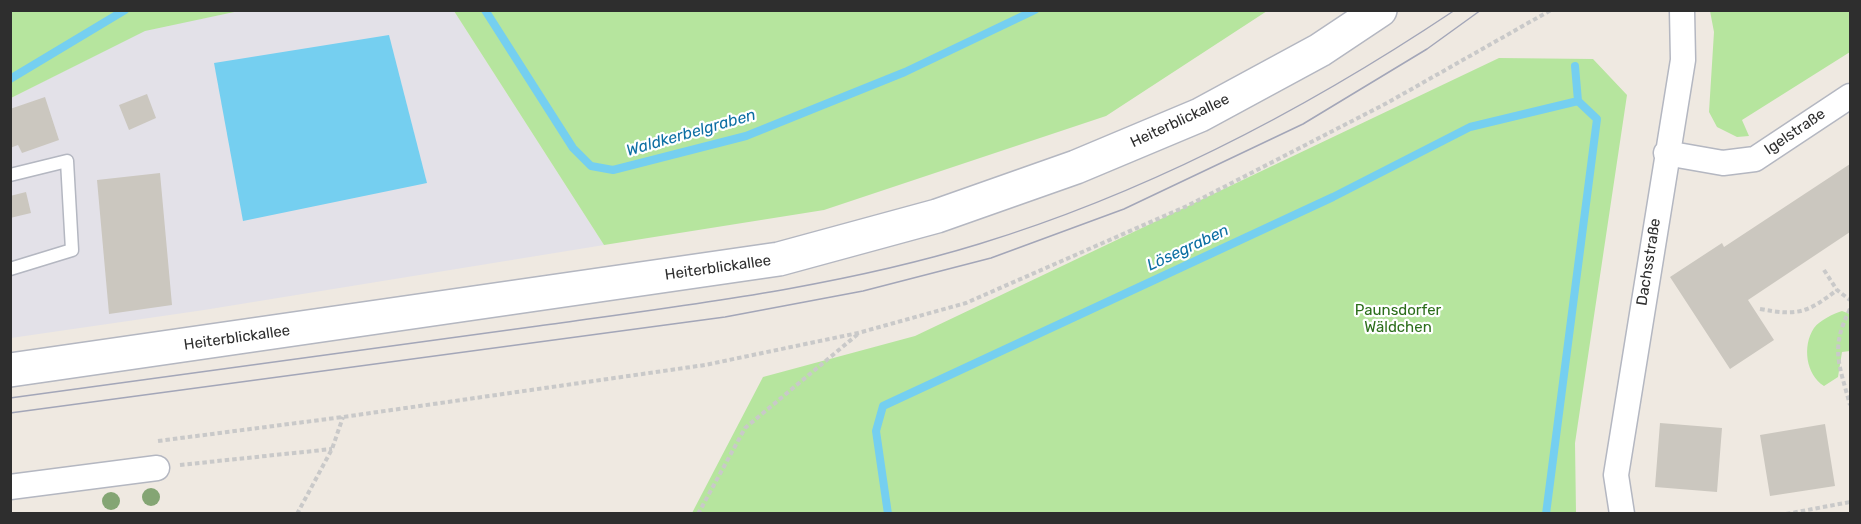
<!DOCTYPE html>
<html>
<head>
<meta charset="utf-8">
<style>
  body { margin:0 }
  #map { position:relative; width:1861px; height:524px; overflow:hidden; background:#efe9e1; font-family:Rubik,sans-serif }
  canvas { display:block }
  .frame { position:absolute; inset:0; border:12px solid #2e2e2e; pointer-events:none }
</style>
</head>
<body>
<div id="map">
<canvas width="1861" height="524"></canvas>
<div class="frame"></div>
</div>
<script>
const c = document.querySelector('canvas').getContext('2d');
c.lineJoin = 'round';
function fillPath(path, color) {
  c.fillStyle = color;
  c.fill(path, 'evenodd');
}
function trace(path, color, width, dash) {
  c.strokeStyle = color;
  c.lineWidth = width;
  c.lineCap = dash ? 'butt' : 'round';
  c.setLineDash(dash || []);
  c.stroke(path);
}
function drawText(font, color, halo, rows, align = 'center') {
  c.font = font + ' Rubik,sans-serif';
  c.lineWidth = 4.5;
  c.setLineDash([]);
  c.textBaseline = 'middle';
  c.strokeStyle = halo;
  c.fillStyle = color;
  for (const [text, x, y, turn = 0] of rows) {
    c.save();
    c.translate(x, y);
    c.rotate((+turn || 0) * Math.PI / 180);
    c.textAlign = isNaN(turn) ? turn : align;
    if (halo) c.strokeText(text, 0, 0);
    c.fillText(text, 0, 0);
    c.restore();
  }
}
fillPath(new Path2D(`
  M239,11H454L604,245L204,310L11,338V98L145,30Z`), '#e3e1e8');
fillPath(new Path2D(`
  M11,10H239V11L145,31L11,98Z
  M454,11H453H1267L1106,116L824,210L604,245Z
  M1710,11H1850V52L1742,120L1749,136L1737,137L1717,127L1709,112L1714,32Z
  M1499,58L1593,59L1627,95L1575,443L1576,513H692L763,377L915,336Z
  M1842,311L1850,314V351L1842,352L1838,377L1824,386C1806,375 1802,346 1814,328C1820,320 1833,314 1842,311Z`), '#b6e59e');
fillPath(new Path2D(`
  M389,35L427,183L243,221L214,63Z`), '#75cff0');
trace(new Path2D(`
  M485,10L573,148L591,166L613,170L746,136L905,72L1035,10
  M10,79L125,10
  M888,514L876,431L883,406L1333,197L1470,127L1578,101L1575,66
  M1546,514L1597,119L1578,101`), '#75cff0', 8);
fillPath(new Path2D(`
  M147,94L156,118L129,130L119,105Z
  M45,97L59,140L22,153L18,145L10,148V109Z
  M1850,164V232L1748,300L1774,340L1730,369L1670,277L1722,243L1724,247Z
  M160,173L172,305L109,314L97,180Z
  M26,192L31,213L10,218V196Z
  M1660,423L1722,428L1717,492L1655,487Z
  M1825,424L1835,486L1770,496L1760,435Z`), '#cbc7bf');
const lane = new Path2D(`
  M10,175L67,161L72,250L10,269`);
const street = new Path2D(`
  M1666,153L1723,163L1755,159L1850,96
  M10,487L157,468
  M1622,514L1616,475L1683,60L1682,10`);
const secondary = new Path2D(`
  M10,370L779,259L937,216L1076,167L1200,115L1320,50L1380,10`);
trace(lane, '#b4b7c1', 15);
trace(street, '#b4b7c1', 27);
trace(secondary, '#b4b7c1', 36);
trace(new Path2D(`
  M1824,270L1837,290L1850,300
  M1760,309C1798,316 1807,313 1837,290
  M1850,309C1830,348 1839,364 1850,405
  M158,441L343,417L705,365L858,333L966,303L1187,206L1387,103L1551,10
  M180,465L332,449
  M297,514L332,449L343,417
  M698,514L745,428L858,334
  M1786,514L1850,502`), '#c9c9c9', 4, [4.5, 3]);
trace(lane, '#fff', 12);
trace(street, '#fff', 24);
trace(secondary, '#fff', 33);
trace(new Path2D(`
  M10,398C186,374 362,350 538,326C686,305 835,288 979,244C1149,192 1307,109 1455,10
  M10,413L725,317L863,291L991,258L1124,209L1303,124L1427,49L1481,10`), '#a3a6b8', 1.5);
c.fillStyle = '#84a574';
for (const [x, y] of [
  [151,497],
  [111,501]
]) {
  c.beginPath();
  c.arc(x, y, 9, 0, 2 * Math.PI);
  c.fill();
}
drawText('15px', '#2e2e2e', '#fff', [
  ["Heiterblickallee",1180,121,-25],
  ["Igelstraße",1795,132,-34],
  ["Dachsstraße",1649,262,-81],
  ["Heiterblickallee",718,268,-8],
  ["Heiterblickallee",237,338,-8]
]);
drawText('15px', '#2c6e1b', '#fff', [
  ["Paunsdorfer",1398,311],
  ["Wäldchen",1398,328]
]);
drawText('italic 16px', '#0d6fa3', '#fff', [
  ["Waldkerbelgraben",691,133,-16],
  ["Lösegraben",1188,248,-25]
]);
</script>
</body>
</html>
